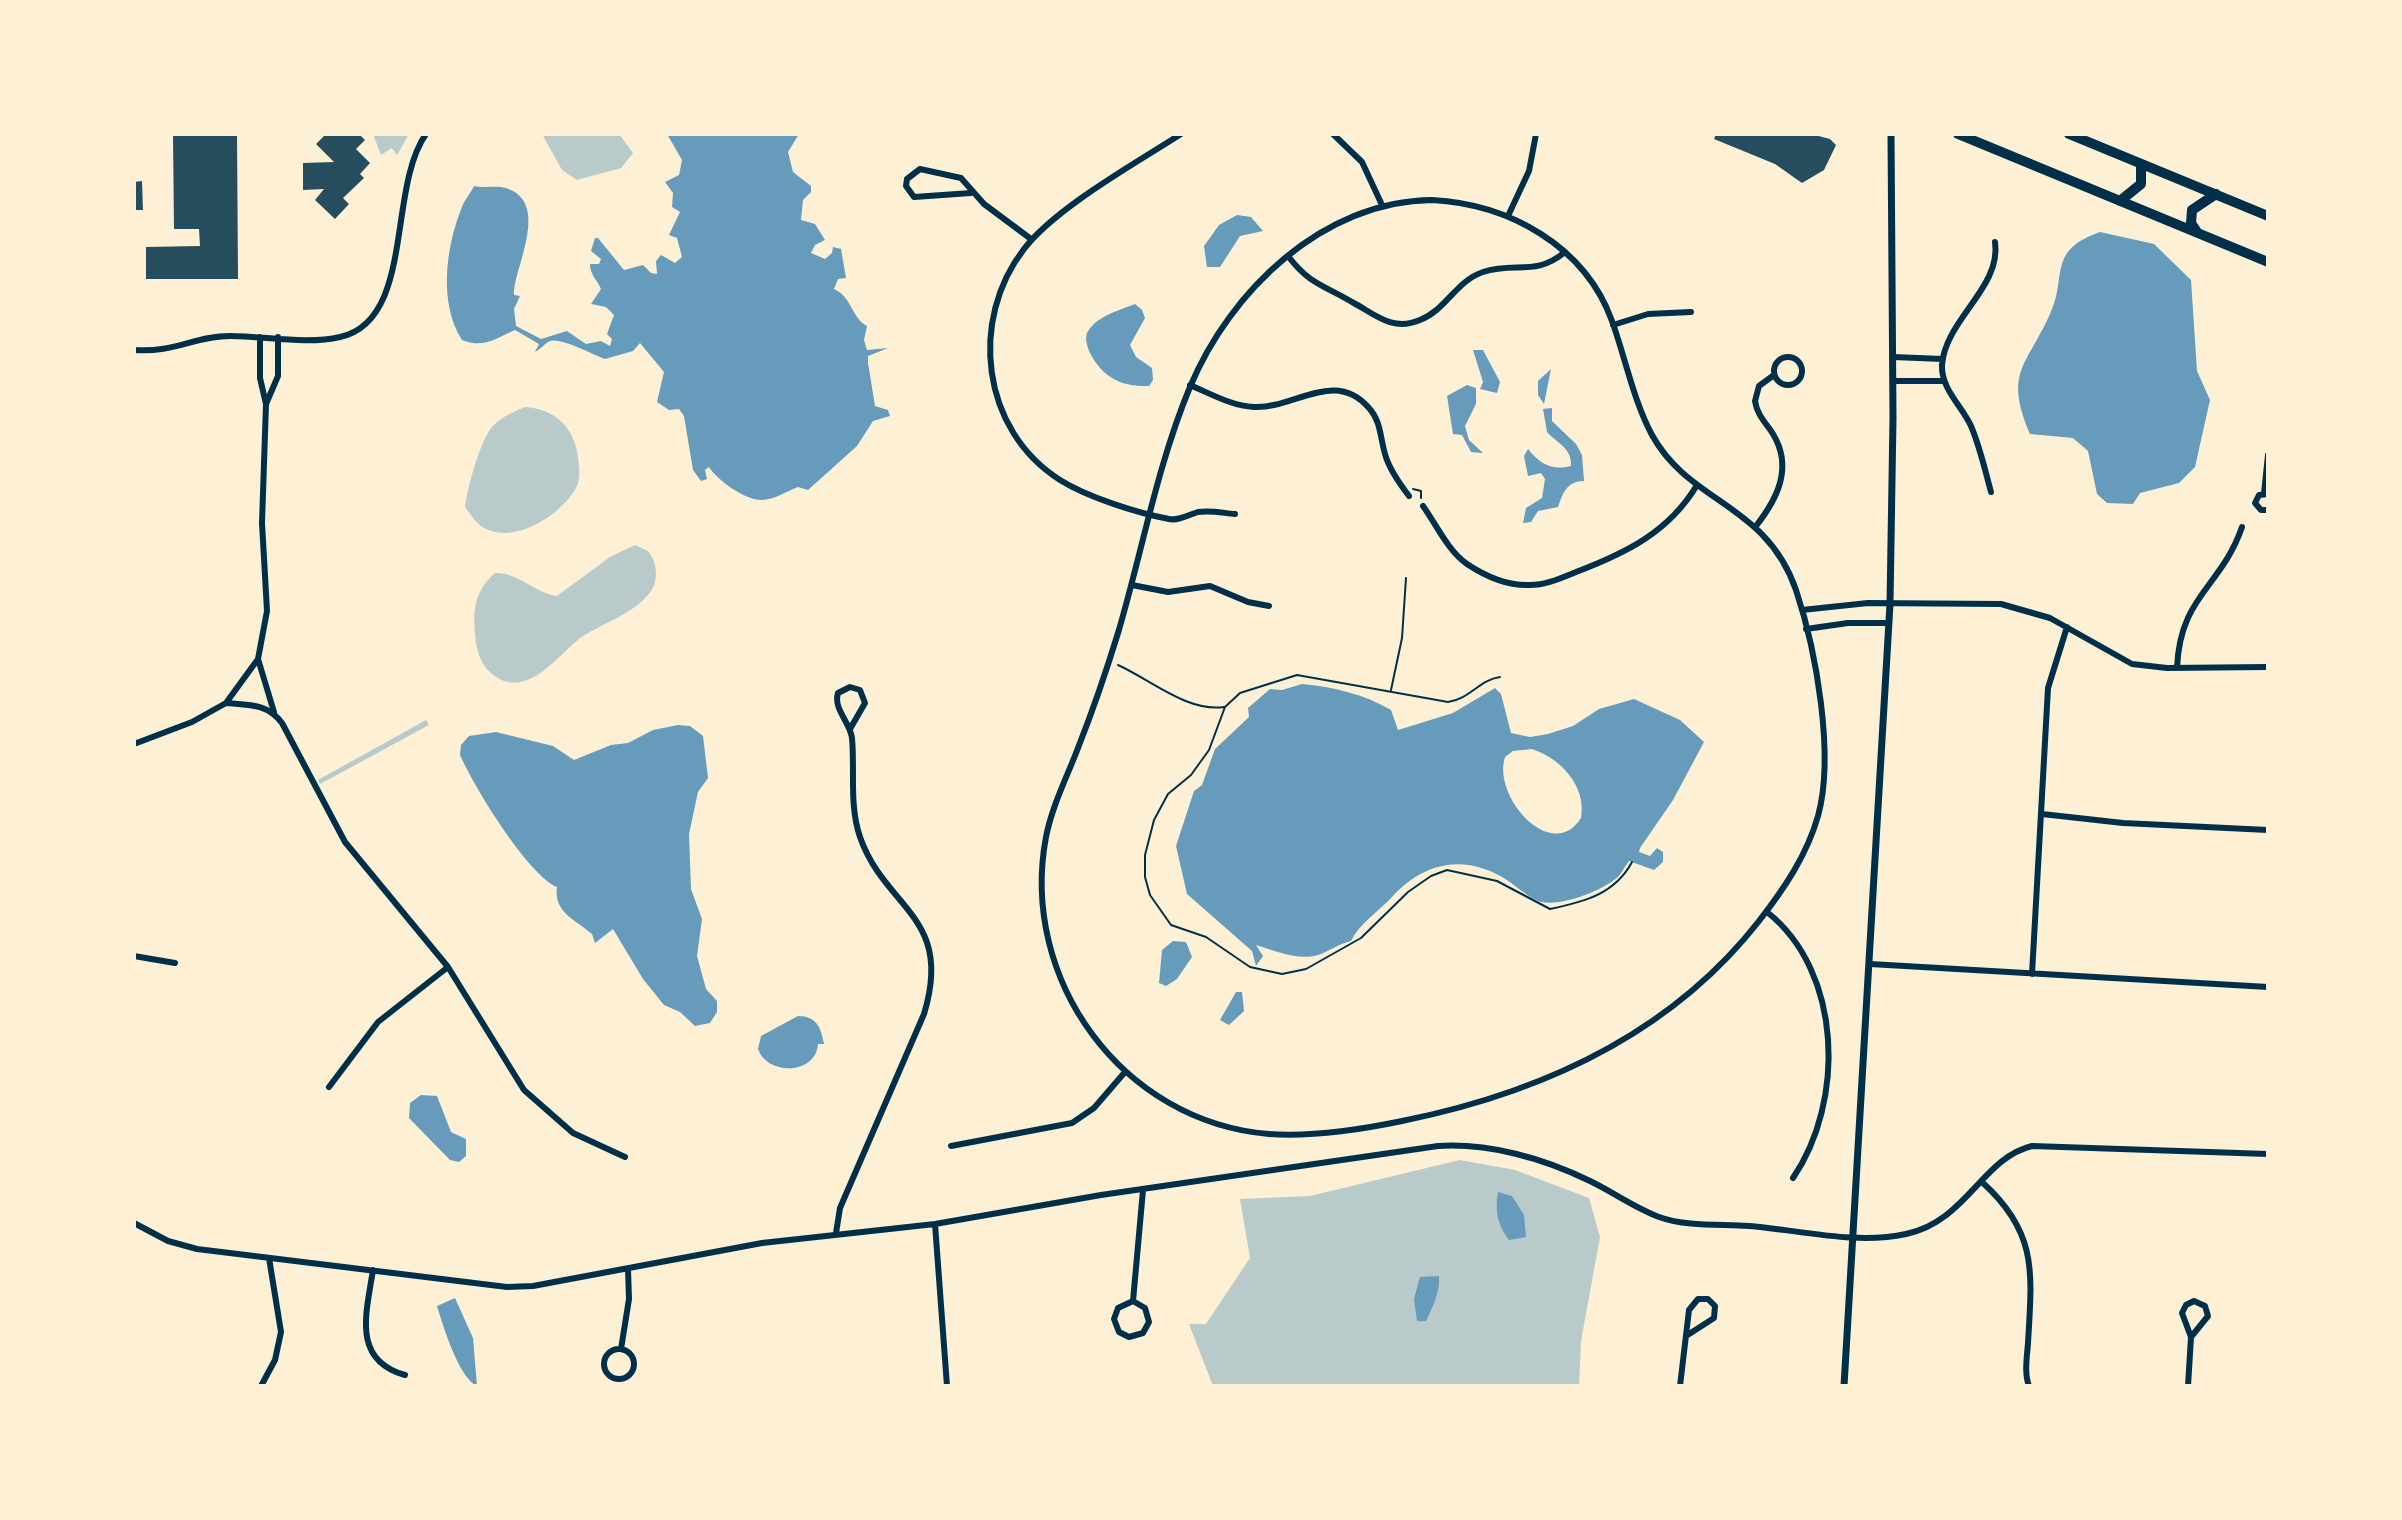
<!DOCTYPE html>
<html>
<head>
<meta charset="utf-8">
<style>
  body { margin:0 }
  #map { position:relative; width:2402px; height:1520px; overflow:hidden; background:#fdf0d5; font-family:"PT Sans",sans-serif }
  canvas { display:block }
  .frame { position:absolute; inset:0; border:136px solid #fdf0d5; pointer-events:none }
</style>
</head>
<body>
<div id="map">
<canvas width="2402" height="1520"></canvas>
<div class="frame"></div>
</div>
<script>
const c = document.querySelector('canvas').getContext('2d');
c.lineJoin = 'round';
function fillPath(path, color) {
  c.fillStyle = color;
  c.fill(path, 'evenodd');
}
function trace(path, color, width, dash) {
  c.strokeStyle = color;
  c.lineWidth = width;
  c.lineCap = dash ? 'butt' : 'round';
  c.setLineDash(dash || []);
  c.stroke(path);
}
fillPath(new Path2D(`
  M373,134H409L397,155L392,148L381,155Z
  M542,134H619L633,153L621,168L577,180L562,170Z
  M525,407C555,409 574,427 578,457C579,467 581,478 576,488C560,516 512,547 481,526C475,522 470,513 465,507C467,489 480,441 492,427C501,417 513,412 525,407Z
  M635,545L648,551C657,562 659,580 651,591C634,615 601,623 579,639C555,658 525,702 491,673C480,664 476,648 475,634C473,608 475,591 495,573C518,572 535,593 557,596L610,557Z
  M426,720L429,725L320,784L318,780Z
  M1460,1160L1515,1170L1589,1198L1600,1237L1581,1341L1579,1386H1213L1189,1324H1206L1250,1258L1240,1199L1310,1196Z`), '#b9caca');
fillPath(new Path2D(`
  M667,134H799L788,152L793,172L811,186V192L803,200L801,220L815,224L825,240L815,245L811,253L825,259L832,253L833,247L841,249L846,278L838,279L834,289C852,297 851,317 867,326L864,340L867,350L888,348L868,356V363L875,406L888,410L890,416L873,421L857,446L808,490L798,487C787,491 774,500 762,500C745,500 718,481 709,467L705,470L707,479L701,481L693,470L684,416L679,409L669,410L657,402L664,372L640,343L633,351L605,359C594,355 561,337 550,341C545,343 541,349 535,352L539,344L515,330C496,338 484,349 462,340C439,304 445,249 462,207C465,199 471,193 474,186C486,189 498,184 511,190C549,208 513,270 514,295L520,296L514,309L516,326L541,339L567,331L586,344L601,341L610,346L612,339L607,334L614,315L606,307L591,304L601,289C598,281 590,275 590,264H599L601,259L591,251L595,238H598L624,270L643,265L651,273L657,274L656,261L661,255L675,263L682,257L677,238L669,235L680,212L672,207L673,193L665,182L679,175L682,160Z
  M1237,215L1251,217L1263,231L1240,236L1220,267H1207L1204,246L1219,225Z
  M2100,232L2154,244L2191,280L2197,371L2210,400L2195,467L2179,483L2140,493L2133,504L2107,503L2097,494L2088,451L2073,438L2030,434C2004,372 2026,367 2050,314C2068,276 2046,251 2100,232Z
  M1135,304L1142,310L1145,318L1130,345L1136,357L1152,368L1153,380L1149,386C1120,387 1102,377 1089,351C1087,345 1085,339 1087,333C1096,316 1118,311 1135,304Z
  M1473,350H1483L1500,382L1497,393L1480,389L1483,382Z
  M1551,369L1544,404L1538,395V381Z
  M1467,385L1476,388V404L1465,426L1469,440L1483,453L1471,452L1462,435L1453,434L1447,396Z
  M1552,408V421L1576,444L1582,455L1584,481C1567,481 1563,493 1558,507L1538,511L1531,522L1523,523L1526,508L1542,498L1545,479L1541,473L1528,476L1524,456L1528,449C1540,464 1552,471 1571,466C1572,448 1558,444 1547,432L1543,409Z
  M1302,684C1333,687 1364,694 1391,710L1398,730L1453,713L1495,688L1501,694L1511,733L1530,737L1548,734L1573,726L1599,709L1634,699L1680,720L1704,742L1673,800L1640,848L1639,852L1650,856L1657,848L1663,852V862L1654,870L1629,861C1624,867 1621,876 1614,880C1599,892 1557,908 1538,901C1525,895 1514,884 1502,877C1462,854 1423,863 1392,897C1378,912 1359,924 1351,941C1340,944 1332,949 1321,954C1300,962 1276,951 1256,945L1263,956L1256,966L1252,951L1187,894L1176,846L1194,791L1202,785L1215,749L1249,717L1248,708L1270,689L1282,690ZM1532,749C1560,758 1587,786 1581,818C1552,864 1492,797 1505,757L1513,751Z
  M678,725L690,726L703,736L708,778L698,792L689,834L691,889L702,919L697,956L706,989L717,1001V1012L710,1023L695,1026L680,1012L664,1005L643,979L613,929L595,943L592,934C576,920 553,912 557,887C528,875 474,787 460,755L461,745L469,736L496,732L553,746L574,760L611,745L628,743L653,730Z
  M1173,941L1186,942L1192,957L1177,979L1166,986L1159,983L1162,950Z
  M1236,992H1242L1244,1011L1229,1025L1220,1020Z
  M798,1016C817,1016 821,1028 824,1044H818C816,1075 767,1076 758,1049L761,1036Z
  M421,1095L437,1096L451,1132L466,1139V1156L459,1162L450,1160L409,1118L410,1103Z
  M1498,1192L1512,1196L1524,1215L1526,1237L1509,1240C1497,1223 1495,1212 1498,1192Z
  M1439,1276C1440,1292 1433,1306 1426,1321H1417L1414,1299L1420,1277Z
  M455,1298L473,1338L477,1386C459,1378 443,1326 437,1306Z`), '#669bbc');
fillPath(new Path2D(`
  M173,134H237L238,279H146V247L200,246L199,229H174Z
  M326,134H359L365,140L356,149L370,163L360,174L364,178L343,198L349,204L335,219L315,200L324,189L303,190V163L334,162L316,144Z
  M1716,134H1811L1830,139L1836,145L1824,170L1802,183L1775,164L1714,139Z
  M142,181L143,210H134V182Z`), '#264d5e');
trace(new Path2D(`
  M1413,489L1421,491V498
  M1118,665C1151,680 1187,712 1224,707
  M1500,677C1479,680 1470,699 1448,702L1297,675L1240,693L1225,707L1209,750L1191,775L1168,794L1154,820L1145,855V877L1150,895L1171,925L1206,937L1250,967L1282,974L1306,969L1361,938L1408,892L1431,876L1447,870L1497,881L1550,909C1584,902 1615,894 1632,862
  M1391,690L1402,638L1406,578`), '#003049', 2);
trace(new Path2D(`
  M1181,134C1136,163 1055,208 1024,249C969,320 981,430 1060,480C1087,497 1137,513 1169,519C1179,521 1188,515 1198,512C1210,510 1223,513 1235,514
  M1333,134L1362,162L1382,205
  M971,193L914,197L906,186L907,179L920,169L961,178L984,204L1031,239
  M1432,200C1509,204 1585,246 1612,321C1626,360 1633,399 1652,435C1690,504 1766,503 1796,590C1816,650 1835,755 1818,816C1807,855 1784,889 1759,921C1670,1035 1541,1093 1402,1121C1359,1130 1313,1137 1269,1134C1122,1122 1019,979 1046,837C1052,806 1067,777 1078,748C1093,710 1106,672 1118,633C1142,552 1157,466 1190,387C1230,291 1323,201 1432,200Z
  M1508,216L1529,171L1536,134
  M1288,256C1310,285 1324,285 1352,302C1375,314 1392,332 1420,320C1446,310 1456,281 1483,272C1515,261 1535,277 1565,252
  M1613,325L1648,314L1691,312
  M134,350C175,353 194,336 230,336C265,336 306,345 340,337C415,320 387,189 426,134
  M1893,357L1943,359
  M1774 371a14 14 0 1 1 28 0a14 14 0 1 1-28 0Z
  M1893,381H1944
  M1190,385C1211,394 1232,406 1254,407C1294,409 1335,368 1369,408C1381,421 1380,437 1385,454C1389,469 1399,483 1409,496
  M266,404L278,376V337
  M1991,492C1985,470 1980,447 1971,426C1962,406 1941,389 1942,365C1945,320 2002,287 1995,242
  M2264,493L2268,455
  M2268,494L2259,495L2255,503L2261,510H2268
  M1423,506C1436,524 1448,551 1467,564C1485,576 1508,586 1530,585C1546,585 1561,578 1576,572C1626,553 1669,532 1697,485
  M1756,526C1778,498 1793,467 1773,434C1766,423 1757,415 1755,401L1759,386L1774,375
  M1132,585L1168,592L1210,586L1248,602L1269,606
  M1802,610L1868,603L2001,604L2050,618L2132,664L2167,668L2268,667
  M1806,629L1848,623H1889
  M258,659L274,712
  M2177,668C2180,595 2221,588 2242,527
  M226,703C248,705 267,703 282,723L345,842L448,967L524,1090L573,1133L625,1157
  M134,744L192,722L226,703L258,659L267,611L262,523L266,404L260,378V337
  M2042,814L2123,823L2268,830
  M1767,912C1843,972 1845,1102 1793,1178
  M134,956L175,963
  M1870,964L2268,987
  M2032,974L2048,688L2067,627
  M329,1087L378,1022L448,967
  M951,1146L1072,1123L1094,1108L1125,1072
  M1983,1183C2038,1233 2032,1273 2028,1343C2027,1357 2024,1373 2029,1386
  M134,1223L168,1241L197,1249L507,1287L533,1286L762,1243L935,1224L1101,1195L1438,1146C1489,1143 1543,1158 1590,1181C1613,1192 1635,1208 1659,1217C1687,1227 1720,1224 1749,1226C1800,1230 1856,1245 1906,1234C1967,1221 1982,1158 2032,1146L2268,1154
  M935,1224L947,1386
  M836,1233L840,1208L924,1014C954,916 885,909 860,837C849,805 855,771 852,738C850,722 833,709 838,693L850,687L860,690L865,703L850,729
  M373,1270C366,1314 352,1360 405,1375
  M1133,1301L1145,1308L1149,1322L1143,1333L1129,1337L1119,1332L1114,1319L1118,1308L1133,1301L1143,1190
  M604 1364a15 15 0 1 1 30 0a15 15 0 1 1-30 0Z
  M621,1349L629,1299L628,1269
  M261,1386L275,1360L281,1332L269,1258
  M1680,1386L1689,1310L1698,1299H1708L1715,1306L1714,1318L1686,1336
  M2188,1386L2191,1337L2182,1313L2186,1305L2194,1301L2205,1306L2208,1316L2191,1337`), '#003049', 6);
trace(new Path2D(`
  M1844,1386L1890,604L1893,418L1891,134`), '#003049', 7);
trace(new Path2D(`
  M1958,134L2268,262
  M2069,134L2268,216
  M2120,201L2141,184V164
  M2197,232L2191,223L2192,210L2216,194`), '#003049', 10);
</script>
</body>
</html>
